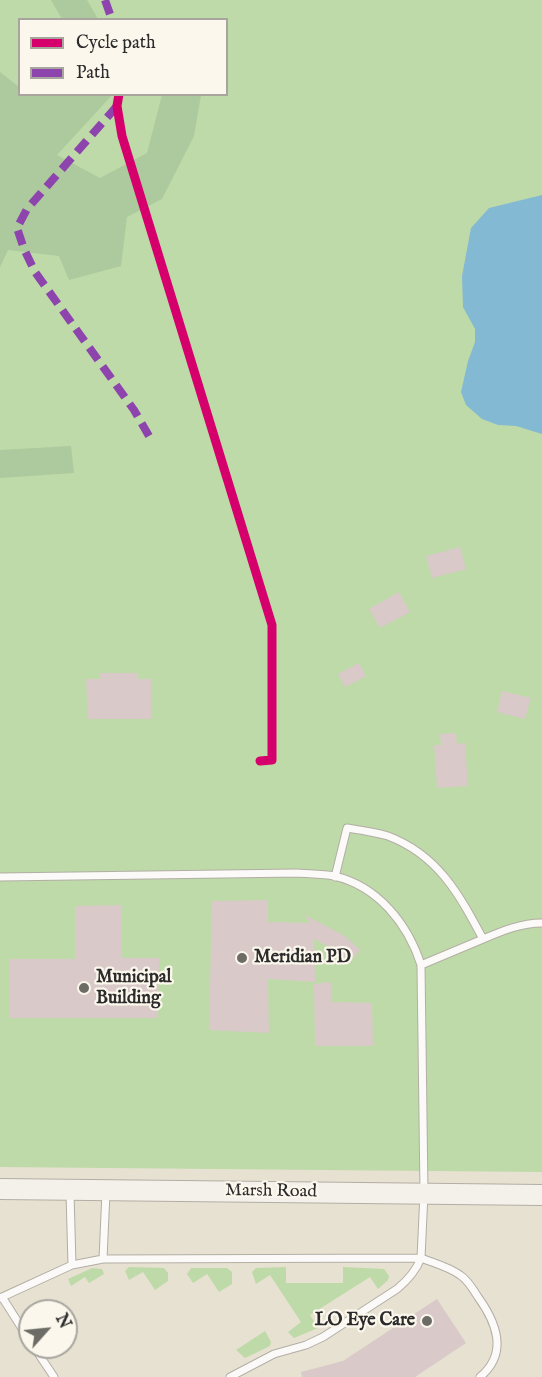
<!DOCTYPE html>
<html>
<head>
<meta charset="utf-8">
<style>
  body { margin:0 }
  #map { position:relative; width:542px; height:1377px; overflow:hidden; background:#e7e1d1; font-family:"IM FELL English",serif }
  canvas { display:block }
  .legend { position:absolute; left:18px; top:18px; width:210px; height:78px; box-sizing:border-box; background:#fbf7ec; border:2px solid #a8a59f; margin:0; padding:8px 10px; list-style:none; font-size:18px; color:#2b2b2b }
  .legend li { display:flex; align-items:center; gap:12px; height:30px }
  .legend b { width:30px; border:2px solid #a8a59f }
  .north { position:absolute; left:18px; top:1299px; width:60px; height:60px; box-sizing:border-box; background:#fbf7ec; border:2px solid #a8a59f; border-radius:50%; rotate:63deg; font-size:16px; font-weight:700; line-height:24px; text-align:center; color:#2b2b2b }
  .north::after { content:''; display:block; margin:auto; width:21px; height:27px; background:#6d6b65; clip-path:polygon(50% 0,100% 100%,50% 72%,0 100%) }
</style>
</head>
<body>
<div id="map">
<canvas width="542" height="1377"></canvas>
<ul class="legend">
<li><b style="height:8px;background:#d6006c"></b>Cycle path</li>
<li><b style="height:8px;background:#8e44ad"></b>Path</li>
</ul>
<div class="north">N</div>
</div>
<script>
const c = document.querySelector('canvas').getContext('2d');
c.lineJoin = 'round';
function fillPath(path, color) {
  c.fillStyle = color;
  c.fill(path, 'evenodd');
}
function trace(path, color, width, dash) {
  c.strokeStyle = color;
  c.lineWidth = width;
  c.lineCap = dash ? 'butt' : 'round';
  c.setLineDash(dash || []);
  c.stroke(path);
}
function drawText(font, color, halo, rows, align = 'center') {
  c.font = font + ' "IM FELL English",serif';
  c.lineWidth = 4.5;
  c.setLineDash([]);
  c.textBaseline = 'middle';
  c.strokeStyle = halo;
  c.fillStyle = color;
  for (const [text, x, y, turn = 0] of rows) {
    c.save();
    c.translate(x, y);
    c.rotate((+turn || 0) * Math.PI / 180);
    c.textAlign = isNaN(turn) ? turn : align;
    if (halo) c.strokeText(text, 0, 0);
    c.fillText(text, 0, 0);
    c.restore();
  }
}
fillPath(new Path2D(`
  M0,0H542V1172L0,1167ZM20,20H226V94H20Z
  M129,1267L164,1268L168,1273V1281L155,1290L143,1272L129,1280L125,1271Z
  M286,1267V1283H343V1267L384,1269L389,1276L388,1280L378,1289L370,1277L310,1315L318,1328L294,1338L288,1332L301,1322L270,1275L256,1284L252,1272L256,1268Z
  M92,1268L102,1269L104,1274L89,1283L85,1277L71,1286L68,1279Z
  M191,1268H227L232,1272V1284L219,1292L207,1274L193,1283L187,1274Z
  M265,1331L271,1342L270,1346L245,1358L236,1350Z`), '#bedaa8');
fillPath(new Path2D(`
  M51,0H87L98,19H62Z
  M0,72L19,87L20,94L112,95L57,155L100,178L147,153L162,95H201L194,136L162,199L127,217L121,266L69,280L59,256L8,250L0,267Z
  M71,446L74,473L0,478V450Z`), '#adc99e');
fillPath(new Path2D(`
  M542,195V434L516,426L498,425L482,419L466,405L461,392L468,361L475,342V329L463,307L462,276L471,228L489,208Z`), '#84b9d3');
fillPath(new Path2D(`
  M460,547L466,569L432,578L426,556Z
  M399,592L410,612L380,628L369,609Z
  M359,663L366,676L345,687L338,674Z
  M99,673H138V679H151V719H88L86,679H101Z
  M502,691L531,698L525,719L497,712Z
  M456,733L457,744L465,743L468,786L437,788L434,745H441L440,734Z
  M268,900V922L311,923L306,918L307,916L345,936L360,950L349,963L332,945V948L314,939L315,982L268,979L269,1033L209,1030L212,901Z
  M122,905V958H159L158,1018H10V959H75V906Z
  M331,982V1002L372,1003L373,1046H315L314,984Z
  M437,1299L466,1343L415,1377H302L301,1372L343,1361Z`), '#d9c9c9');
const service = new Path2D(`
  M0,877L297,873C309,874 323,874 334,876C378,886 408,924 421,965L424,1193L421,1258C416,1271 408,1280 397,1289L323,1337L306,1345L274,1354L230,1377
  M335,877L347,828C360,830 375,832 388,836C438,855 459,894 483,939L421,965
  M483,939C502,931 521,923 542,923
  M70,1193L72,1265
  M103,1259L106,1192
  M2,1297L30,1341
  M0,1298L72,1265L103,1259L421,1258C434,1263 449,1267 460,1275C468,1280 473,1289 478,1297C496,1322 509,1353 480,1377
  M34,1347L54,1377`);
const secondary = new Path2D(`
  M0,1189L542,1195`);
trace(service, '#b3aea5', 9);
trace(secondary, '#b3aea5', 22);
trace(service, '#fbfaf8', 7);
trace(secondary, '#f4f0ea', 20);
trace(new Path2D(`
  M105,0L112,20
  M117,106L27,209L17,228L24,249L35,272L134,410L149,436`), '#8e44ad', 8, [15, 8]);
trace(new Path2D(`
  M119,94L117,106L122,136L272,625V760L260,761`), '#d6006c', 9);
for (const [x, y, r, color] of [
  [242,958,6,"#6d6b65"],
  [84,988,6,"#6d6b65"],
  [427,1321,6,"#6d6b65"]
]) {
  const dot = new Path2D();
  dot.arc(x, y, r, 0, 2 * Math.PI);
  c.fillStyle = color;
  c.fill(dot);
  trace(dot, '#fbf7ec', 2);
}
drawText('bold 18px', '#2b2b2b', '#fbf7ec', [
  ["Meridian PD",254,958],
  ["Municipal",96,978],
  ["Building",96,999],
  ["LO Eye Care",415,1321,"right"]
], 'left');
drawText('18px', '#2b2b2b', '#fbf7ec', [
  ["Marsh Road",271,1192,1]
]);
</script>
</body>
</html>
